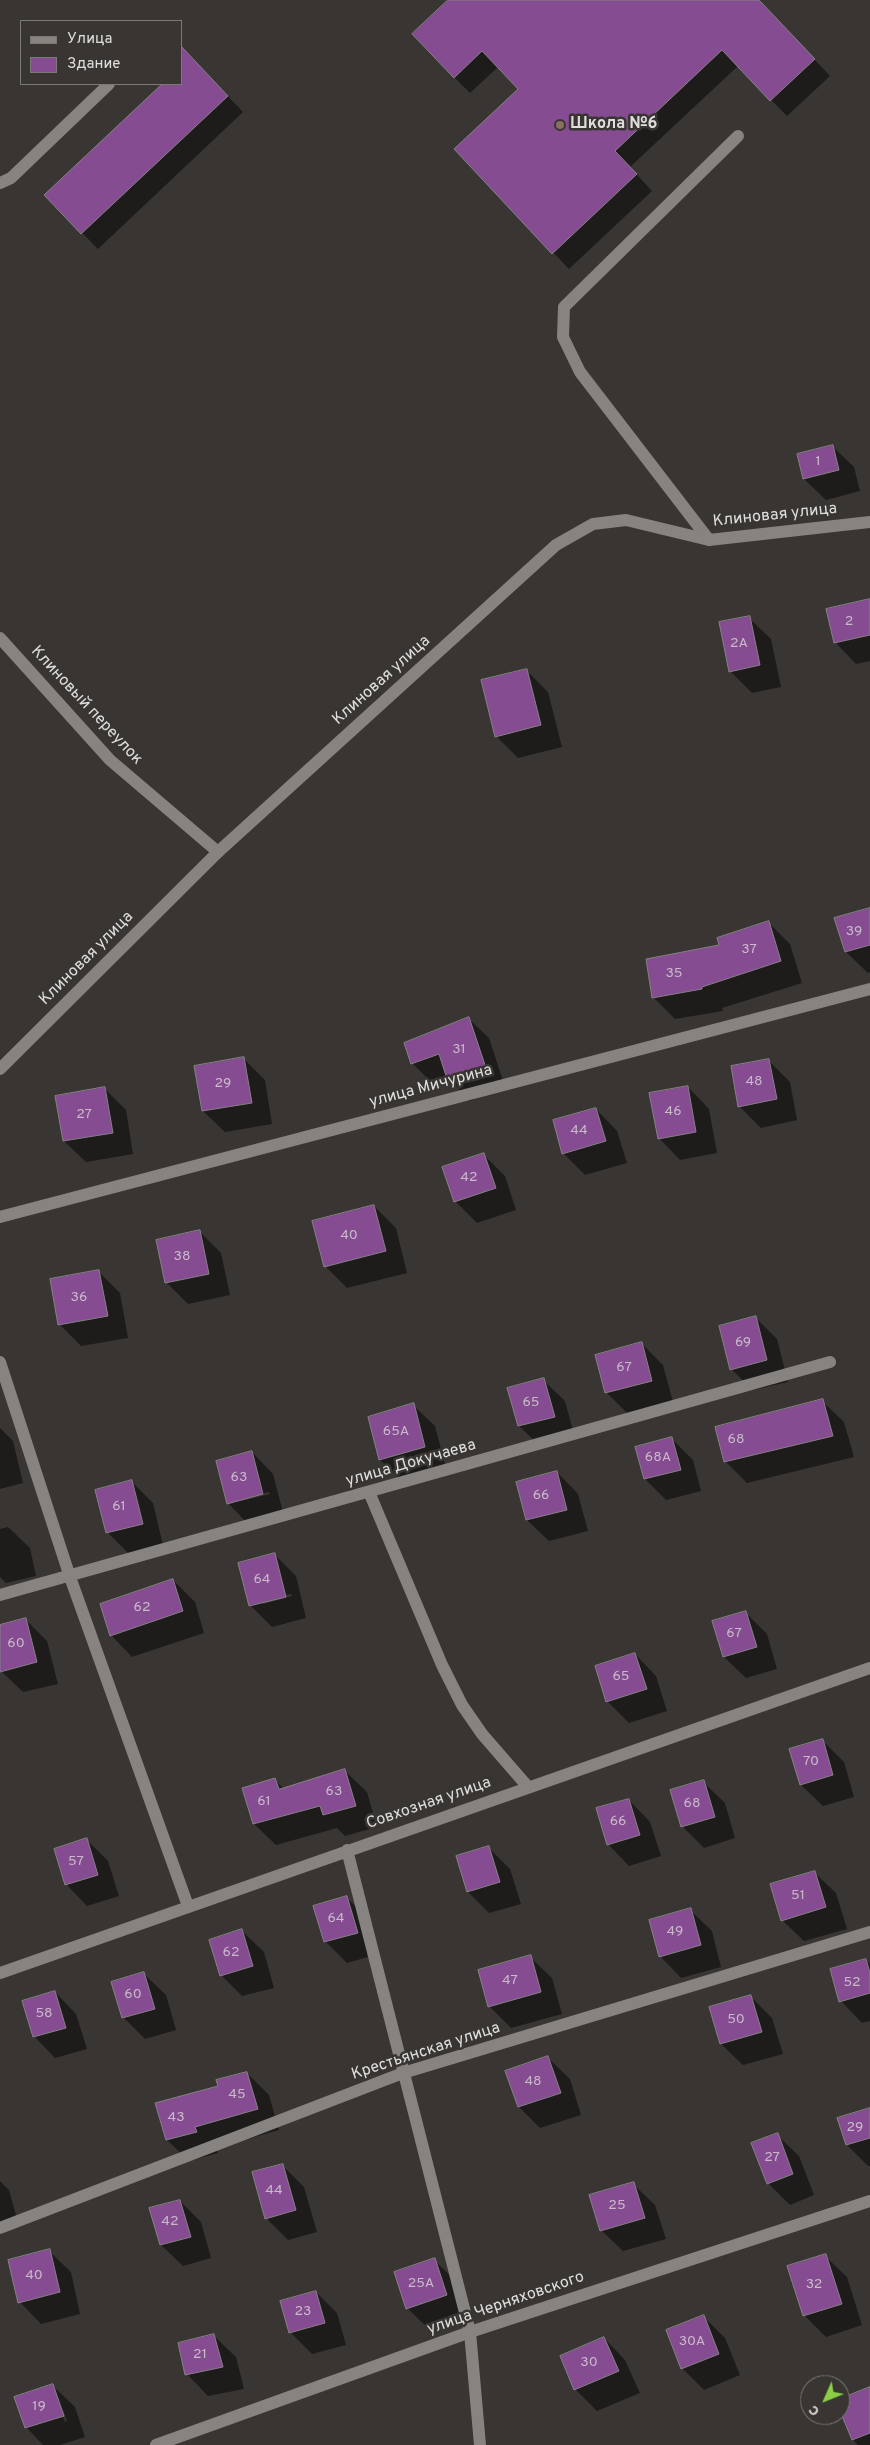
<!DOCTYPE html>
<html>
<head>
<meta charset="utf-8">
<style>
  body { margin:0 }
  #map { position:relative; width:870px; height:2445px; overflow:hidden; background:#383532; font-family:Overpass,sans-serif }
  canvas { display:block }
  .legend { position:absolute; left:20px; top:20px; width:162px; height:65px; box-sizing:border-box; background:#383532; border:1px solid #7b7976; margin:0; padding:6px 9px; list-style:none; font-size:15px; color:#e0dedc }
  .legend li { display:flex; align-items:center; gap:10px; height:25px }
  .legend b { width:25px; border:1px solid #7b7976 }
  .north { position:absolute; left:800px; top:2375px; width:50px; height:50px; box-sizing:border-box; background:#383532; border:1px solid #7b7976; border-radius:50%; rotate:226deg; font-size:14px; font-weight:700; line-height:20px; text-align:center; color:#e0dedc }
  .north::after { content:''; display:block; margin:auto; width:18px; height:22px; background:#8bce46; clip-path:polygon(50% 0,100% 100%,50% 72%,0 100%) }
</style>
</head>
<body>
<div id="map">
<canvas width="870" height="2445"></canvas>
<ul class="legend">
<li><b style="height:6px;background:#878380"></b>Улица</li>
<li><b style="height:14px;background:#854c91"></b>Здание</li>
</ul>
<div class="north">С</div>
</div>
<script>
const c = document.querySelector('canvas').getContext('2d');
c.lineJoin = 'round';
function fillPath(path, color) {
  c.fillStyle = color;
  c.fill(path, 'evenodd');
}
function trace(path, color, width, dash) {
  c.strokeStyle = color;
  c.lineWidth = width;
  c.lineCap = dash ? 'butt' : 'round';
  c.setLineDash(dash || []);
  c.stroke(path);
}
function drawText(font, color, halo, rows, align = 'center') {
  c.font = font + ' Overpass,sans-serif';
  c.lineWidth = 5;
  c.setLineDash([]);
  c.textBaseline = 'middle';
  c.strokeStyle = halo;
  c.fillStyle = color;
  for (const [text, x, y, turn = 0] of rows) {
    c.save();
    c.translate(x, y);
    c.rotate((+turn || 0) * Math.PI / 180);
    c.textAlign = isNaN(turn) ? turn : align;
    if (halo) c.strokeText(text, 0, 0);
    c.fillText(text, 0, 0);
    c.restore();
  }
}
fillPath(new Path2D(`
  M450,0H759L830,76L787,116L738,66L630,167L652,191L569,269L455,149L519,89L498,67L470,93L454,77Z
  M207,74L243,112L98,249L45,195L164,84H181Z
  M832,446L854,467L860,491L826,500L804,479L798,455Z
  M870,600V661L856,664L835,642Z
  M749,618L771,639L781,687L752,693L730,671Z
  M526,670L548,692L562,747L518,758L496,736Z
  M870,909V972L868,973L846,952Z
  M768,922L790,944L802,983L722,1008L723,1011L675,1019L653,997L721,946Z
  M469,1019L489,1038L505,1087L469,1101L448,1077L432,1083L412,1063Z
  M243,1058L265,1080L272,1124L225,1132L203,1111Z
  M768,1060L790,1082L797,1120L761,1128L739,1106Z
  M688,1087L709,1109L717,1153L680,1160L659,1138Z
  M104,1088L126,1110L133,1154L86,1162L64,1141L56,1097Z
  M596,1109L617,1131L627,1163L585,1175L563,1153Z
  M483,1154L505,1176L516,1210L477,1223L455,1201Z
  M374,1206L396,1228L407,1273L347,1288L325,1266Z
  M199,1231L221,1253L230,1295L188,1304L166,1282Z
  M99,1272L120,1293L128,1338L81,1346L59,1324Z
  M756,1318L777,1339L788,1382L753,1390L731,1369Z
  M642,1344L663,1365L673,1402L628,1414L606,1392Z
  M543,1380L565,1401L575,1438L541,1447L519,1426Z
  M822,1401L844,1422L854,1457L747,1483L725,1461Z
  M413,1405L435,1426L446,1468L402,1481L380,1460Z
  M0,1428L13,1441L23,1483L0,1489Z
  M672,1439L693,1460L701,1491L666,1500L645,1479Z
  M252,1452L273,1474L284,1516L249,1525L228,1503ZM269,1492L270,1494L241,1501V1499Z
  M557,1472L578,1494L588,1531L549,1541L527,1520L517,1483Z
  M131,1481L153,1503L163,1545L129,1554L107,1532Z
  M8,1527L30,1548L36,1576L6,1583L0,1577V1529Z
  M274,1554L296,1576L306,1618L272,1627L250,1605ZM291,1594L292,1596L263,1604V1601Z
  M173,1580L195,1602L204,1633L132,1657L111,1635Z
  M745,1612L767,1634L777,1669L746,1678L724,1657Z
  M26,1620L47,1641L58,1684L23,1692L1,1671L0,1627Z
  M635,1654L656,1676L667,1711L629,1723L607,1701Z
  M822,1740L844,1762L854,1797L823,1806L801,1785L791,1750Z
  M345,1771L367,1792L377,1827L345,1836L337,1828L276,1845L254,1824L275,1780L284,1789Z
  M703,1782L725,1803L735,1838L704,1848L682,1826Z
  M629,1800L650,1822L661,1856L629,1866L608,1844Z
  M87,1840L108,1861L119,1896L87,1906L66,1884Z
  M489,1848L510,1869L521,1904L489,1913L468,1892Z
  M814,1872L836,1893L847,1929L804,1941L782,1920Z
  M346,1897L368,1919L378,1954L347,1963L325,1941Z
  M690,1910L712,1931L721,1967L681,1978L660,1956Z
  M242,1931L264,1952L274,1988L242,1996L221,1975Z
  M530,1957L552,1978L562,2014L511,2028L490,2007L479,1971Z
  M866,1960L870,1964V2021L862,2023L841,2001Z
  M144,1974L166,1995L176,2030L145,2039L123,2017Z
  M55,1992L76,2014L87,2049L55,2058L34,2036Z
  M751,1997L772,2018L783,2054L743,2065L721,2044Z
  M548,2058L570,2079L581,2115L540,2128L519,2107Z
  M247,2073L269,2095L279,2130L216,2148L218,2153L189,2161L167,2140L219,2086Z
  M870,2109V2166H868L847,2145Z
  M777,2135L799,2156L814,2195L790,2205L768,2183Z
  M282,2165L304,2187L317,2232L288,2240L266,2218Z
  M0,2181L9,2190L19,2226L0,2231Z
  M633,2184L655,2205L666,2239L623,2251L601,2230Z
  M180,2201L201,2222L211,2258L183,2266L161,2245Z
  M49,2251L71,2272L80,2314L41,2324L20,2302Z
  M825,2256L847,2277L862,2325L826,2337L804,2315Z
  M434,2260L456,2281L468,2316L429,2329L407,2308Z
  M316,2292L337,2313L346,2345L312,2354L290,2332Z
  M704,2317L725,2338L740,2375L704,2390L682,2368Z
  M214,2336L236,2357L244,2389L208,2396L187,2374Z
  M604,2338L625,2360L640,2393L597,2411L575,2389Z
  M53,2386L75,2407L85,2437L60,2445H43L26,2427ZM61,2410H63L67,2421L65,2422Z
  M870,2389V2445H858L853,2440L840,2408V2401Z`), '#0007');
const building = new Path2D(`
  M448,0H759L815,59L770,101L722,50L615,151L637,174L552,254L454,149L518,89L482,51L454,78L412,34Z
  M181,46L228,96L81,234L44,195L162,84H181Z
  M833,445L839,470L803,479L797,454Z
  M870,599V635L834,643L826,609Z
  M750,616L760,665L729,672L719,622Z
  M527,669L541,725L495,737L481,680Z
  M870,908V945L845,952L834,918Z
  M769,921L781,961L702,987V989L652,998L646,959L719,945L717,938Z
  M469,1017L486,1068L448,1082L439,1054L411,1064L404,1043Z
  M244,1057L252,1103L202,1111L194,1066Z
  M769,1059L777,1099L738,1107L731,1066Z
  M688,1086L696,1132L658,1139L649,1093Z
  M105,1087L113,1133L63,1141L55,1096Z
  M596,1108L606,1141L562,1154L553,1120Z
  M484,1153L496,1188L454,1202L442,1167Z
  M374,1205L386,1251L324,1267L312,1221Z
  M200,1230L209,1274L165,1283L156,1240Z
  M99,1270L108,1316L58,1325L50,1279Z
  M756,1316L767,1360L730,1370L719,1326Z
  M642,1342L652,1381L605,1393L595,1355Z
  M544,1378L555,1417L518,1426L507,1388Z
  M823,1399L833,1436L724,1462L715,1427Z
  M414,1403L425,1447L379,1460L368,1417Z
  M672,1437L681,1470L644,1479L635,1447Z
  M252,1451L263,1494L227,1504L216,1461Z
  M557,1471L567,1510L526,1520L516,1482Z
  M132,1480L143,1524L106,1533L95,1490Z
  M275,1553L286,1597L249,1606L238,1563Z
  M173,1579L183,1611L110,1636L100,1604Z
  M746,1611L757,1647L723,1657L712,1621Z
  M26,1618L37,1662L0,1672V1625Z
  M635,1653L647,1689L606,1702L595,1666Z
  M823,1739L833,1775L800,1785L789,1749Z
  M345,1769L356,1806L323,1815L320,1806L253,1824L242,1788L275,1778L279,1789Z
  M704,1780L715,1817L681,1827L670,1790Z
  M629,1799L640,1835L607,1845L596,1808Z
  M87,1838L98,1875L65,1885L54,1849Z
  M489,1846L500,1882L467,1892L456,1856Z
  M815,1871L826,1907L781,1921L770,1884Z
  M347,1896L358,1933L324,1942L313,1906Z
  M691,1908L701,1945L659,1957L649,1920Z
  M242,1929L253,1966L220,1976L209,1940Z
  M531,1955L541,1992L488,2007L478,1970Z
  M866,1959L870,1973V1993L839,2002L830,1969Z
  M144,1972L155,2009L122,2018L111,1982Z
  M55,1991L66,2028L33,2037L22,2001Z
  M751,1995L762,2032L720,2044L709,2007Z
  M548,2056L561,2093L518,2107L505,2071Z
  M247,2072L258,2109L195,2127L197,2132L166,2140L155,2103L218,2086L216,2080Z
  M870,2108V2138L846,2145L837,2118Z
  M778,2133L793,2174L767,2184L751,2143Z
  M283,2164L296,2210L265,2219L252,2172Z
  M634,2182L645,2218L600,2231L589,2195Z
  M180,2200L191,2237L160,2245L149,2208Z
  M50,2249L60,2292L18,2303L8,2260Z
  M826,2254L842,2304L803,2316L787,2266Z
  M435,2258L447,2295L406,2309L394,2272Z
  M316,2291L325,2323L289,2333L280,2301Z
  M704,2315L719,2354L681,2369L666,2330Z
  M214,2334L223,2367L185,2375L178,2343Z
  M604,2337L619,2371L574,2390L560,2356Z
  M53,2384L64,2416L25,2428L14,2397Z
  M870,2387V2433L852,2440L840,2411V2399Z`);
fillPath(building, '#854c91');
trace(building, '#858185', 1);
trace(new Path2D(`
  M0,183L11,178L109,84
  M709,540L580,372L563,337L564,307L738,136
  M0,638L110,760L218,852
  M369,1492L442,1665L462,1705L482,1734L528,1787`), '#878380', 12);
trace(new Path2D(`
  M0,1069L218,852L556,545L593,524L626,520L709,540L870,522
  M0,1217L870,989
  M0,1362L70,1577L188,1906
  M0,1595L830,1362
  M347,1850L470,2332L480,2445
  M0,1973L870,1668
  M0,2228L403,2073L870,1932
  M156,2445L470,2332L870,2201`), '#878380', 12);
for (const [x, y, r, color] of [
  [560,125,5,"#8d6e63"]
]) {
  const dot = new Path2D();
  dot.arc(x, y, r, 0, 2 * Math.PI);
  c.fillStyle = color;
  c.fill(dot);
  trace(dot, '#383532', 2);
}
drawText('14px', '#c9bac9', null, [
  ["1",818,462],
  ["2",849,622],
  ["2А",739,644],
  ["39",854,932],
  ["37",749,950],
  ["35",674,974],
  ["31",459,1050],
  ["48",754,1082],
  ["29",223,1084],
  ["46",673,1112],
  ["27",84,1115],
  ["44",579,1131],
  ["42",469,1178],
  ["40",349,1236],
  ["38",182,1257],
  ["36",79,1298],
  ["69",743,1343],
  ["67",624,1368],
  ["65",531,1403],
  ["65А",396,1432],
  ["68",736,1440],
  ["68А",658,1458],
  ["63",239,1478],
  ["66",541,1496],
  ["61",119,1507],
  ["64",262,1580],
  ["62",142,1608],
  ["67",734,1634],
  ["60",16,1644],
  ["65",621,1677],
  ["70",811,1762],
  ["63",334,1792],
  ["61",264,1802],
  ["68",692,1804],
  ["66",618,1822],
  ["57",76,1862],
  ["51",798,1896],
  ["64",336,1919],
  ["49",675,1932],
  ["62",231,1953],
  ["47",510,1981],
  ["52",852,1983],
  ["60",133,1995],
  ["58",44,2014],
  ["50",736,2020],
  ["48",533,2082],
  ["45",237,2095],
  ["43",176,2118],
  ["29",855,2128],
  ["27",772,2158],
  ["44",274,2191],
  ["25",617,2206],
  ["42",170,2222],
  ["40",34,2276],
  ["25А",421,2284],
  ["32",814,2285],
  ["23",303,2312],
  ["30А",692,2342],
  ["21",200,2355],
  ["30",589,2363],
  ["19",39,2407]
]);
drawText('bold 16px', '#e0dedc', '#383532', [
  ["Школа №6",570,125]
], 'left');
drawText('16px', '#e0dedc', '#383532', [
  ["Клиновая улица",775,516,-6],
  ["Клиновая улица",382,681,-42],
  ["Клиновый переулок",86,706,47],
  ["Клиновая улица",87,959,-45],
  ["улица Мичурина",431,1087,-15],
  ["улица Докучаева",411,1464,-16],
  ["Совхозная улица",429,1804,-19],
  ["Крестьянская улица",426,2052,-18],
  ["улица Черняховского",506,2304,-19]
]);
</script>
</body>
</html>
